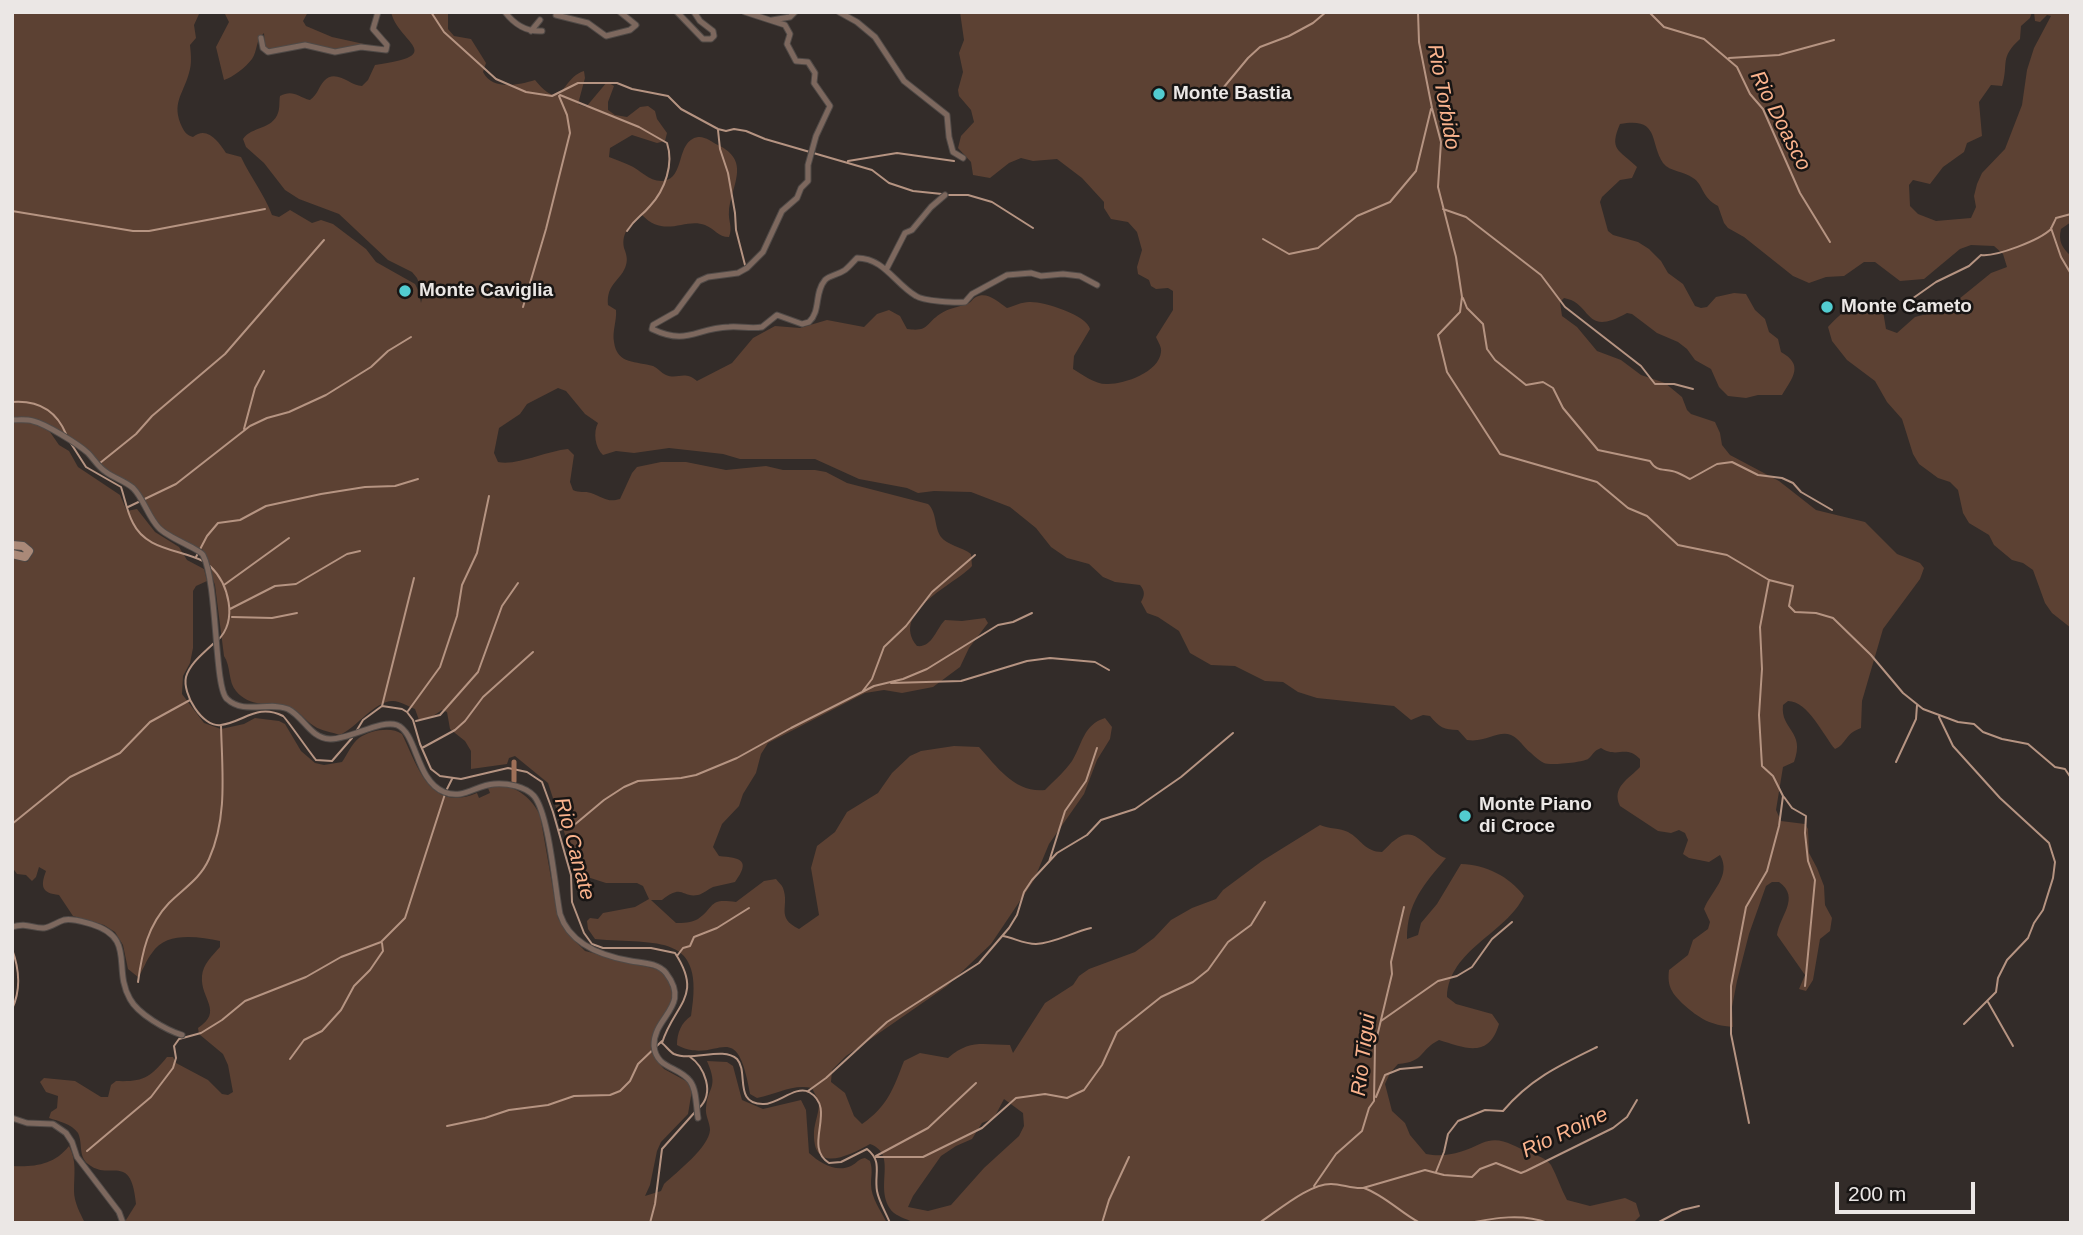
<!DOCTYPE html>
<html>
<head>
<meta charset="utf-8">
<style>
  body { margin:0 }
  #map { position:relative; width:2083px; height:1235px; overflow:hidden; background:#332c29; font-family:Arial,sans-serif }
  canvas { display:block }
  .frame { position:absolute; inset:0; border:14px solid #ebe7e5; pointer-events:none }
  .scale { position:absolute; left:1835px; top:1182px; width:140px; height:32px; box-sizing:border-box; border:4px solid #ebe7e5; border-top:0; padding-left:9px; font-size:21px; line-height:24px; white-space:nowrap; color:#ebe7e5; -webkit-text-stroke:5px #181514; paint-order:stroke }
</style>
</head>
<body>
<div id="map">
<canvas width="2083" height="1235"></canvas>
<div class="frame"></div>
<div class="scale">200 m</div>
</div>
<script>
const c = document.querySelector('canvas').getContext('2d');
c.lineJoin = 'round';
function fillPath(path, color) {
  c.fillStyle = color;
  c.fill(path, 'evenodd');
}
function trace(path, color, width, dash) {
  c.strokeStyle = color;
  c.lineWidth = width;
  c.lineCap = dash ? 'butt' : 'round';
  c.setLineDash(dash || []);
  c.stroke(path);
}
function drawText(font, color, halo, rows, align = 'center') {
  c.font = font + ' Arial,sans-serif';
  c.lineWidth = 5;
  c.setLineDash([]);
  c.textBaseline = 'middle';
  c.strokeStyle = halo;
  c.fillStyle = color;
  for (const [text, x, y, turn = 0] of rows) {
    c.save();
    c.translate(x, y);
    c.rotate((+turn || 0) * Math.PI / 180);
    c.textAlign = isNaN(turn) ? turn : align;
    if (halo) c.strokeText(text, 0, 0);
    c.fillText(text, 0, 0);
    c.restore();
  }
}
fillPath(new Path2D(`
  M12,12H198L199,14L194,25L196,38L190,45C191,55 192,64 189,73C183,95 171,103 182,127C185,133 187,135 193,137C207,125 219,142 226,153L241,157C251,178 264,194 272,215L279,217L290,210L312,223L321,220L333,224L366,249L376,262L415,284L419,292L421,303L423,294L417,278L412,272L388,260L339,214L299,199L285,190L264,163L246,147L243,139C252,126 272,130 278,113C280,108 279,101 280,96C293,89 298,97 310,100C318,94 318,88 324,81C336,68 350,86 362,86L368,80L375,65C449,55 398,43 391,12H448V29L454,36L471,39L486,63L483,72C493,91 518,85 535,80C564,115 560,78 584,71L585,78L578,104L586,107L607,82L614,86L608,102V110L615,115L627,117L640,107L648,106L655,111L657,119L667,133L665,141L657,143L632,135L610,148L609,157C616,160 623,162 629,165C641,170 649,182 663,181C686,178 675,141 698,137C705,136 712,142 718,145C751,161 732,184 729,211C728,221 733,227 729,237C718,237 715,229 705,225C685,217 665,239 642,215C631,224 621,232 624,248C626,253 628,259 626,265C622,280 606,283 608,305L616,310C617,321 612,331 614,342C617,365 637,361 653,366C658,368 661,373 666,375C678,380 684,370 697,381L732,363L753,338L775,326L800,328L827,320L864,327L877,314L889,310L900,316L907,329C929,332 925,324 940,314C949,308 958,307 967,304C972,302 971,300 976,297C987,291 998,302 1007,308C1014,306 1022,302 1029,302C1043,301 1087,315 1090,329L1074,356L1073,369C1083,375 1096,385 1108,384C1125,384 1159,372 1161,352C1162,347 1158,342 1156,337L1173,310V291L1168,288L1156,289L1151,286L1149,280L1138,274L1137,267L1142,250L1137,232L1128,222L1111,219L1104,208V202L1082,178L1057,159L1033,161L1021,158L1009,163L990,178L973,175L971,162L958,148L961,136L974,122L971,110L959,96L958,90L963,72L959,53L964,40L960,12H2032L2030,18L2021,26L2020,39C1999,58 2009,63 2002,86L1991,85L1979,102L1982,136L1967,143L1964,152L1943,167L1930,184L1913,180L1909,185L1910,206L1918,214L1936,221L1971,218L1976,207L1974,196L1977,184L1982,173L2005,149L2022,105L2027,70L2034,48L2051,16L2047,15L2040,22L2035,21L2034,12H2071V222L2061,229C2058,241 2062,248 2071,256V628L2052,613L2045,603L2033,570L2023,563L2012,560L1994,545L1989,535L1969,523L1963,513L1958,490L1950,482L1938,478L1919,464L1913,454L1902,419L1887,402L1875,381L1847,360L1832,341L1828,327C1842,312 1860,295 1882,305L1886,329L1897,333L1915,317L1938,311L1959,299L1991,273L2007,267L2003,254L1994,246L1971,245L1960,249L1924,279L1900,281L1875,262H1864L1844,276L1826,277L1809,283L1793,276L1744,237L1728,228L1724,223L1718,206C1701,197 1704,185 1693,178C1684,171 1670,172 1663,163C1649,141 1660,117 1620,124C1609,150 1618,149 1637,167L1632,178L1620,180L1602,197L1600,202L1608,231L1613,235L1638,242L1649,249L1661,261L1668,273L1683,284L1695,306L1701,308L1707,307L1716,297L1734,293L1746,294L1755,310L1765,319L1769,332L1778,339L1781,352C1804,365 1793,377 1782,395H1758L1746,398L1728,396L1719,387L1711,369L1695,360L1687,349L1678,342L1657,333L1632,314L1627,313C1583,338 1593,303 1564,298L1560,302L1562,316L1577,327L1597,351L1621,360L1641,375L1665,383L1682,397L1687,410L1691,414L1715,422L1720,433L1722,445L1730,455L1779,481L1816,510L1865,522L1897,554L1920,563L1924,568L1920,579L1883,629L1862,701L1861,728C1844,734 1847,744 1835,749C1823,735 1808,701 1788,701L1783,705C1780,730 1806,731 1794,762L1783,767L1776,810L1781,821L1805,824L1808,829L1809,853L1817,868L1824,886L1825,905L1832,918L1830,931L1820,939L1813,980L1806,991L1799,989L1805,975L1777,935C1779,916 1801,898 1779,882H1772L1766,886L1749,934L1737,981L1732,1007L1733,1027C1710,1025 1700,1019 1683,1004C1672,993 1667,987 1669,970L1688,955L1693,940L1708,929L1710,922L1704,909C1711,891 1732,876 1720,855L1709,862L1689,858L1683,854L1688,840L1685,833L1679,830L1671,833L1658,831L1620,806C1611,787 1629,779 1640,767V759C1625,744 1618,759 1601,748C1593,751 1594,754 1588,759C1584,762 1550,766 1544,763C1540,761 1535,757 1531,753C1524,748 1519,738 1511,735C1498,730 1486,743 1467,740L1458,730C1444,730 1439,727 1430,716L1423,715L1411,720L1394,706L1317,698L1298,692L1283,682L1265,681L1235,666L1211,665L1190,653L1179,631L1158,617L1147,613L1141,602C1145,595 1145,591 1140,585L1115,582L1103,577L1089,564L1067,558L1051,547L1036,528L1010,507L971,492L934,491L918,493L907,488L859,479L815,459H740L723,454L669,448L634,453L616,451L603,455C595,448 593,432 598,423L585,414L566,391L558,388L527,404L520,414L499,428L494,453L498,462C517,466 546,451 568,449L574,455L570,482L573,490C579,493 585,491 591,493C603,497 607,503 620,499L632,473L637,467L661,462H686L726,470L766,466L783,470H815L826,472L847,483L928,504C937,512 934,527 941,537C947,545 962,547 971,554L972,566C956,584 889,612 917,646C932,648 936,629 945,620L962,621L985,618L988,623L969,648L960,667L933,687L902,693L884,690L865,693L768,743L761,754L756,773L743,794L739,806L722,824L713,847L719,856C741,858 751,860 735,882C728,884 720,885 713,887C708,889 703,894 698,895C681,898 683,883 662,900H651L676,923C683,923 691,923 698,919C716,906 708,898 736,902L764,881L776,879C778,882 782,885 783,888C790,907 775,917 799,929L819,915L811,868L817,846L835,832L847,812L878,793L892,773L910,756L921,751L954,746L979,747C998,768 1015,793 1045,790C1054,781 1065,771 1072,761C1083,743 1083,725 1105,718L1112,727L1110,739L1097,760L1084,794L1049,844L1034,880L991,944L947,986L846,1056L832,1070L831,1082L845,1093L854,1116L862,1124C888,1106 893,1089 904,1061L920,1053L948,1058C970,1039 983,1045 1010,1045L1013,1053L1045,1003L1073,985L1079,976L1089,969L1135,952L1154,938L1171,920L1192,908L1216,899L1223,890L1262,861L1320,825C1329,829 1340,828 1348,832C1361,839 1365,852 1382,852C1387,848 1390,843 1395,840C1416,822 1428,853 1446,858C1424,885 1407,902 1407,939L1418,935L1421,923L1437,904L1461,864C1486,865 1509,876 1524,896C1506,934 1449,949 1447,997L1456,1004L1492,1014L1499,1024C1489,1059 1465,1048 1439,1040C1419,1050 1425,1062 1398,1064L1390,1073L1385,1084L1392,1111L1405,1123L1410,1135L1426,1154C1447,1158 1463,1152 1482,1143C1500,1135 1513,1146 1528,1152C1537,1156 1545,1157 1551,1165C1557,1176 1561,1189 1567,1200L1590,1206L1625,1198L1636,1203L1640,1216L1633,1223H915C909,1220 899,1217 894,1213C871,1191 900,1155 870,1144C848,1156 812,1175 814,1131C815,1122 819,1112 819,1103C818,1098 814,1093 812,1088C792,1084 778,1094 757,1098L750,1094C736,1012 718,1067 677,1045C677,1033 681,1023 691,1016C706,931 658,945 595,939L588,929L587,921L590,918L598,919L603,913L635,907L649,899L643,886L637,883H606L578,874L548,783L515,756L509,758L507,764L471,769V751L465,741L450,729L447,712L442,710L433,716L419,720L415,709C409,707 400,701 393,701C376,700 357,727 340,735C332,732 321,731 314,726C304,720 299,709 287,707C269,702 250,708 236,691C228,682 231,666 224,656L215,585L202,549L186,543L163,528L151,514L141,495L104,468L88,451L36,419L12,418ZM1004,1099L1023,1113L1024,1126L1019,1136L984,1168L951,1205L928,1211L908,1207L913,1196L941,1156L956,1146L972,1139L982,1123L994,1118Z
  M224,12H308L303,21L306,26L332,37L373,46L361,45L334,50L318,46L271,50L265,48L264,33C255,41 258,50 252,59C246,67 232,78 224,80L216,47L229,22Z
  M12,422L36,423L50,432L59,445L69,451L78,467L120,495L127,511L137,509L155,532L179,547L187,560L204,569L207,581L196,586L193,591V648L190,663L183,676L182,694L204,723L221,729L244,724L255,718L279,721L285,724L301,751L315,763L324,765L342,762C347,755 352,743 359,738C370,730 392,726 402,734C418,767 430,813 477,793L479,798L490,793L488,788C510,780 531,796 540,815L558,918L567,933L585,951L660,970L668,980L674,992L673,1001L656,1029L657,1061L664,1069L686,1081L691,1086V1096L688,1114L661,1142L657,1151L650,1185L645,1196L661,1191L664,1184C677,1172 709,1147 710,1130C710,1123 705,1115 706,1108C708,1085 719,1089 707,1061L727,1062L733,1066L742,1100L763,1109L801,1100L806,1110L809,1153C820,1163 836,1173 851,1166C857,1163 858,1159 865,1158L870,1161C873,1170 871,1175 871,1184C871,1198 881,1211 887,1223H119L126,1220L136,1204C131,1151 110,1182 88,1164C78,1156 83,1143 78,1133C72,1124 58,1121 49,1118L51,1112L57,1108L58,1096L46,1092L40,1082L44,1078L75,1081L101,1097H108L111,1085L116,1081C143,1082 150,1078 167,1057H173L176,1063L208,1080L222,1094L228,1095L233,1092L228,1065L223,1054L199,1034L198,1028C224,1011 200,999 202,976C203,964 212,956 220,947V941C198,937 166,931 152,953C146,960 144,969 138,977L128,969L123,945L115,932L104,925L73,916L59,895C42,893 40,887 46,871L39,867L36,877L32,881L26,875L17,874L12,867V558L27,562L32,555L30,546L12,541Z
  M69,1146C77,1161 74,1174 74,1191C74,1202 80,1213 85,1223H12V1166C35,1167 54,1165 69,1146Z`), '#5c4133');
trace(new Path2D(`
  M431,12L444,32L496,79L526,92L552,96L578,83H617L632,89L668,96L681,109L718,129L726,131L734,129L746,131L765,139L872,170L889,183L913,191L942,194
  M1418,12L1419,42L1432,108L1441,142L1438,187L1456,257L1462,297L1460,312L1438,335L1447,372L1500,454L1597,482L1628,508L1647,516L1678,545L1727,555L1769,580L1793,586L1789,606L1795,612L1816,613L1833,618L1871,655L1903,693L1923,709L1958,722L1974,724L1983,732L2002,739L2028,744L2055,767L2065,769L2071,778
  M1649,12L1664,27L1704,39L1737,67L1750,94L1763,109L1800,193L1830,242
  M1729,58L1779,55L1834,40
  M1219,93L1248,58L1260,47L1289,36L1313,23L1326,12
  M560,95L639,127L667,143C674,164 665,190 650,206C641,217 636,217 627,231
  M718,130L720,149L728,173L735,213L736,230L745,265
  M848,161L897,153L954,161
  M948,195H968L992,202L1033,228
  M1443,209L1466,217L1541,275L1565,307L1641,366L1655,384H1674L1693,389
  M12,211L133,231H149L265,209
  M2051,228L2061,257L2071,274
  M1263,239L1289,254L1318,248L1357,216L1390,202L1416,171L1431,109
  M1463,298L1467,308L1483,324L1487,349L1495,360L1526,385L1543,382L1553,388L1563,408L1598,450L1650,461C1656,471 1661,469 1672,471C1678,472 1684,476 1690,479L1717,464L1732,462L1758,475L1782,478L1793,483L1801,492L1832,510
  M1909,301L1936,282L1969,266L1981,255C1996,257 2040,240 2051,229C2051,228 2056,219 2056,218L2071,214
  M523,307L546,229L570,133L567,115L559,96
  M12,402C38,400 56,410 66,434
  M244,429L255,388L264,371
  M70,442L86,467L121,487C125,499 127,512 133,523C146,550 179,549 203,561
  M100,463L136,434L152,416L225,354L324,240
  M128,507L176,484L250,426L267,418L289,412L326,395L371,367L388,351L411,337
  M196,557L207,536L218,523L240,520L266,506L321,494L365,487L395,486L418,479
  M210,566C229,584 238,620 218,640
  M224,585L289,538
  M230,609L275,586L296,584L347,554L360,551
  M232,617L272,618L297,613
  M214,643C204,653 190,663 186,677C182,693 202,728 221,725C244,722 257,703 283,716C286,718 310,753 316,760L332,761L352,738
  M891,683L961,681L1027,661L1050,658L1095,662L1109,670
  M862,692L872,679L884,647L906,626L932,592L975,555
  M382,706L414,578
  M408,711L440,667L457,616L462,585L477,553L489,496
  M1939,717L1953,746L2000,798L2049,843L2055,862L2053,878L2043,910L2034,923L2028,938L2007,960L1998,978L1996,992L1964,1024
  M416,721L440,715L478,672L502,606L518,583
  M357,730L363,720L382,706L402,709L407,712L413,720L420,744L431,769L440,776L461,779L508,768L527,772L542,782L553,812L571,875L572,902L584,933L592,944L603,948H651L675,953C704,997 674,1004 662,1043C666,1046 670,1052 674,1054C692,1062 723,1046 737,1059C749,1072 733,1105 764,1104C778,1104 796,1085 809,1092C838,1109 802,1146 829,1163L841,1162L867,1149C883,1162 874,1173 877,1191C879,1202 886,1213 890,1223
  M422,748L455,730L465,721L483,697L533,652
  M1896,762L1916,719L1917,705
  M447,789L452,779
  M1784,797L1792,808L1806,816L1805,833L1808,861L1815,880L1805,986
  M12,824L70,777L120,753L150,722L190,700
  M559,830L573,826L604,800L624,787L638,781L681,778L696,775L737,758L791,728L874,686L903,679L927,669L998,625L1013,622L1032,613
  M1049,862L1065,811L1086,781L1097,748
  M1003,936C1014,938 1024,944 1036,944C1055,943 1073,932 1091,928
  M12,949C19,968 21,990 12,1009
  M677,956L683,948L690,946L694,937L717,928L749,908
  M138,982C142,952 148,925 169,903C184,888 200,879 209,859C228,817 222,770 221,725
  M1988,1002L2013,1046
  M1381,1021L1438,981L1457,976L1472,967L1492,939L1512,922
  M689,1056C705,1067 715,1093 699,1108
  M290,1059L304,1040L322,1031L341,1010L354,986L370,970L383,951L382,943
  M808,1091L826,1078L887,1022L979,963L1009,928L1017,915L1024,892L1032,880L1057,853L1087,835L1101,820L1135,809L1145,802L1181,777L1233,733
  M1376,1097L1385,1075L1400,1069L1422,1067
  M1749,1123L1731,1034V986L1746,907L1767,871L1779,826L1783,796L1773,776L1762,766L1759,715L1762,669L1760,627L1769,580
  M447,1126L485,1118L509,1110L548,1105L574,1096L610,1095L620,1091L630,1081L638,1064L662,1041
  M87,1151L151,1097L173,1068L176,1058L174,1046L179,1039L201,1033L222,1020L245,1001L306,977L341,957L381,942L405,918L445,794
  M876,1156L928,1128L976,1083
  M876,1157H923L982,1128L1016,1098L1045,1094L1067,1098L1084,1090L1102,1065L1117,1032L1161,997L1193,982L1208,970L1228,942L1251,925L1265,902
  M1436,1172L1444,1152L1448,1134L1458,1121L1485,1110L1503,1111C1530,1079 1560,1065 1597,1047
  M1314,1186L1336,1154L1362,1131L1369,1108L1374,1101L1375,1045L1392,974L1391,962L1404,907
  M1364,1188C1384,1195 1401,1213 1420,1223
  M650,1223L655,1204L662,1149L695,1112
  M1102,1223L1109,1200L1129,1157
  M1259,1223C1278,1211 1308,1184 1331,1184C1342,1184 1352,1189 1363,1188L1425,1170L1444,1175L1472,1177L1480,1169L1496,1163L1521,1173L1526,1171L1613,1128L1627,1117L1637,1100
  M1468,1223C1495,1218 1522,1213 1548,1223
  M1657,1223L1682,1210L1699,1206`), '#b69482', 2);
trace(new Path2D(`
  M514,762V781`), '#9f7058', 5);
const minor = new Path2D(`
  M505,12C514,24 527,32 542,31
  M677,12L703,39H711L714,36L713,31L700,21L694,12
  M745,12L785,25L790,34L787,44L796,61L808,62L815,73L814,83L830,106L816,136L808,165V181L801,188L797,198L782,211L763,252L747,268L738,273L708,277L699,281L676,312L653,325L652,329C688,346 695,328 729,327C740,326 751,329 762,327L777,315L802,324L809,322C821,311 814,293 825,280C830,275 838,275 845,270C849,267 853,262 857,258C884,258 895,284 916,296C923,301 956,303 965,302L972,294L1007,275L1031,273L1041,276L1063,274L1080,276L1097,285
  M839,12L857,22L875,37L904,81L947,115L949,137L953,152L963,158
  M556,15L588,23L606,36L630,30L636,25L620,12
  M772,20L790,17L795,12
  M531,31L540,20
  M261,38L263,48L268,52L305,45L335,52L361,47L386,50L387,45L373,29L378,12
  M886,270L905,233L912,230L931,207L945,195
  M12,420C19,420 26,419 33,421C46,424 78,444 88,453C94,459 98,467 106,472C114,478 125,481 133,488C144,499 148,517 159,528C168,538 200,549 203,555C218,584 214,688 227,699C244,715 269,701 288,709C304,717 310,738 330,739C349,740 381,719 397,725C417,733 416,781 444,792C463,800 476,785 494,784C507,783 525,786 534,796C549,814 555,888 560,914C570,945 602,956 631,961C643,963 658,963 666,973C692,1007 653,1016 654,1046C656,1069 679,1066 690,1081C697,1090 696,1107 698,1118
  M12,927C27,922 33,929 44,928C51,927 57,922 64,920C72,918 83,922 91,924C137,938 112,968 130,999C138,1014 166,1030 182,1035
  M12,1118L27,1123L53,1124L66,1133L72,1142L77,1157L119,1212L123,1223`);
const secondary = new Path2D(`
  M12,545L23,546L29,551L25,557L12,554`);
trace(minor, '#504a47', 7);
trace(secondary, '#504a47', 10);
trace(minor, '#7d685e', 5);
trace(secondary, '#aa8978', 8);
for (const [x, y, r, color] of [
  [1159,94,7,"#52ccd0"],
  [405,291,7,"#52ccd0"],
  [1827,307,7,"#52ccd0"],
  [1465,816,7,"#52ccd0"]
]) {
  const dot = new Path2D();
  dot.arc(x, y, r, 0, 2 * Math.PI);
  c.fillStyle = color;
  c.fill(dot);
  trace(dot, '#181514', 2.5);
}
drawText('bold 19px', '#ebe7e5', '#181514', [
  ["Monte Bastia",1173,94],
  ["Monte Caviglia",419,291],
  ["Monte Cameto",1841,307],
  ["Monte Piano",1479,805],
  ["di Croce",1479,827]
], 'left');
drawText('italic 21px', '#fbb38d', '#181514', [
  ["Rio Torbido",1443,97,80],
  ["Rio Doasco",1780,121,63],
  ["Rio Canate",574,849,75],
  ["Rio Tigui",1364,1055,-83],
  ["Rio Roine",1565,1133,-25]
]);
</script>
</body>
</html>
